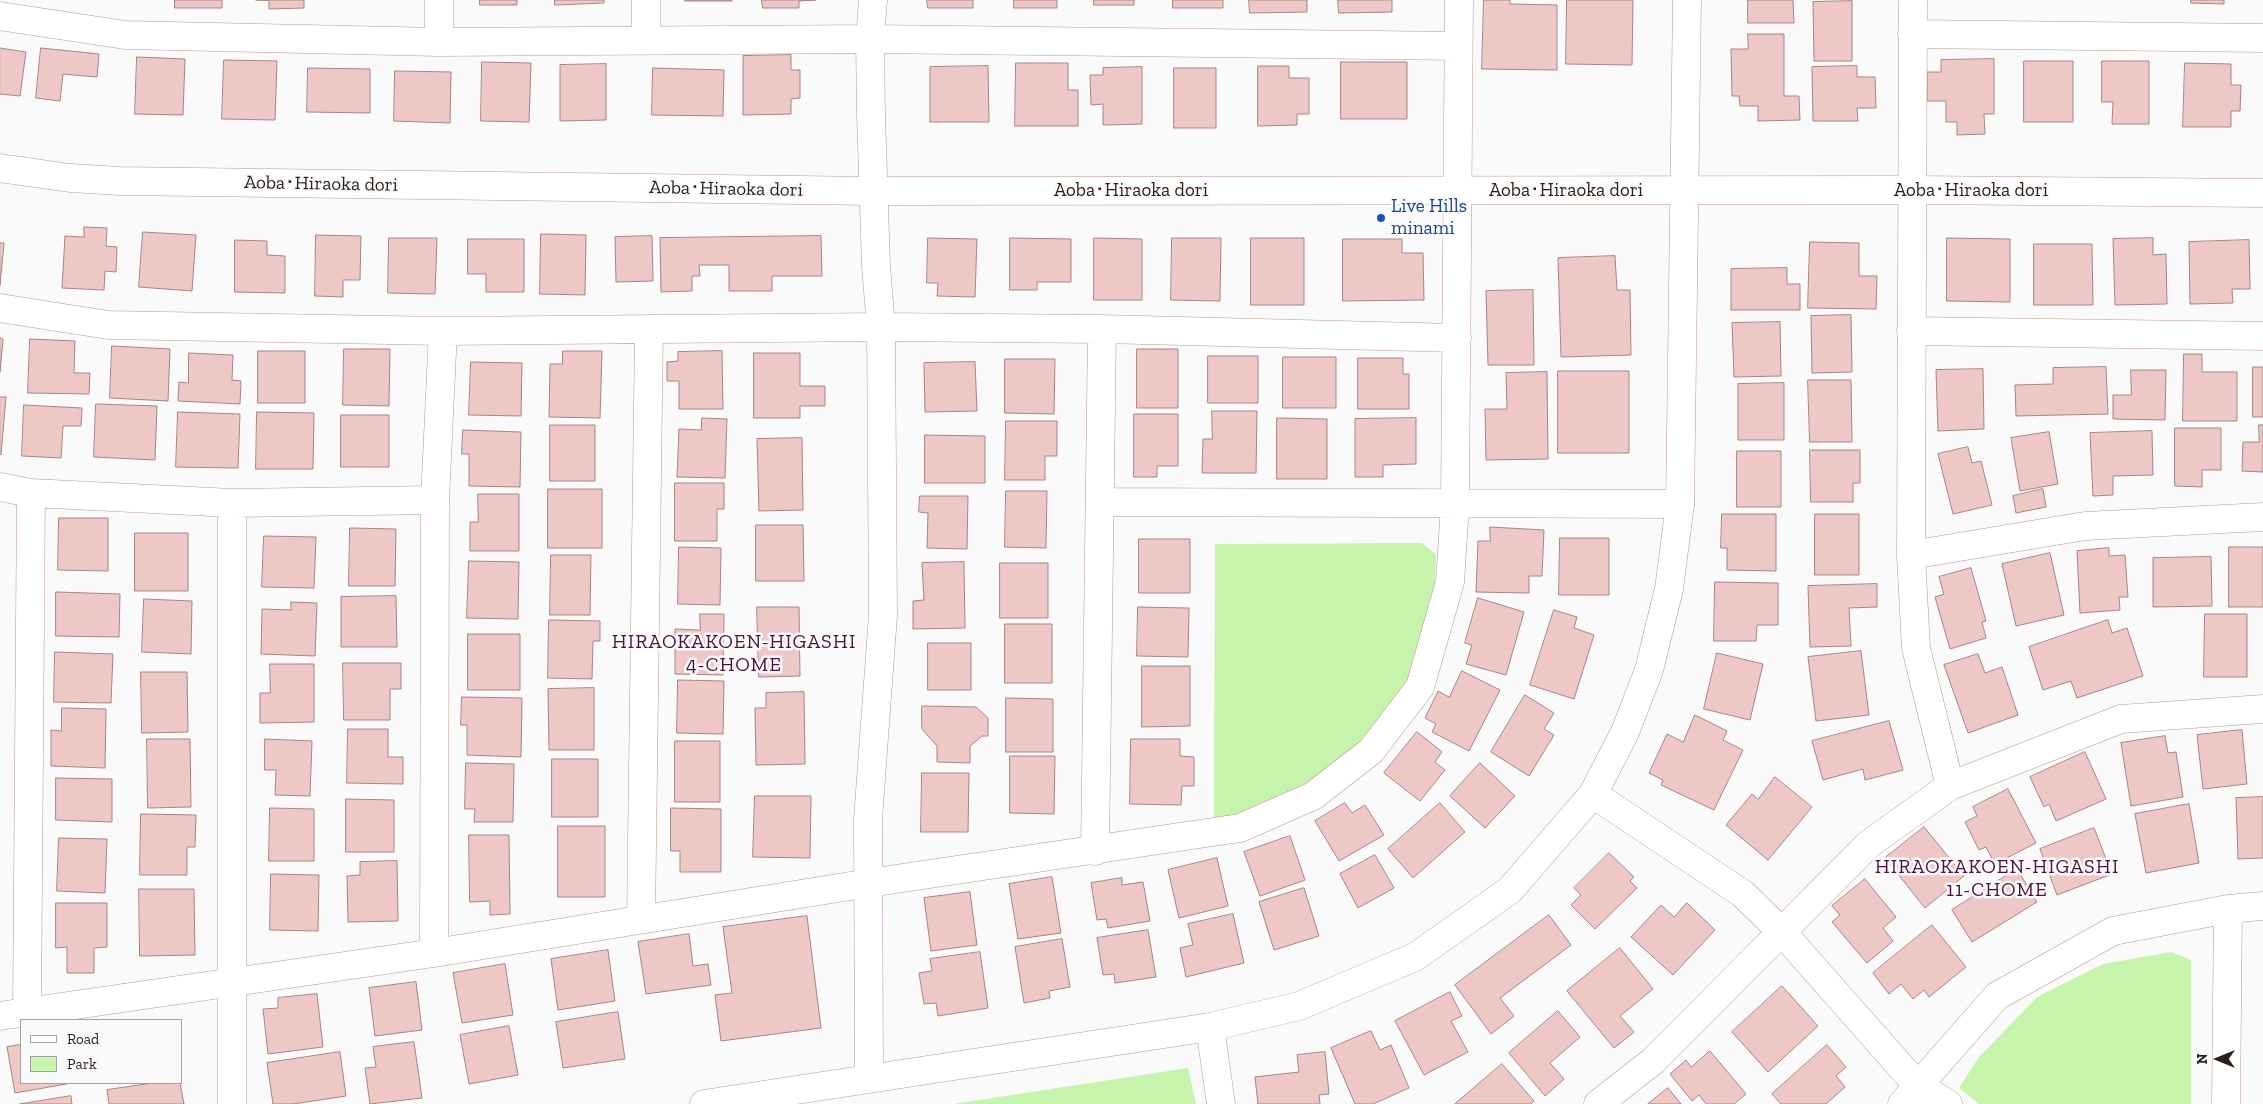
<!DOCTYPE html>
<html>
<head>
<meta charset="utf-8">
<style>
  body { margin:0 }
  #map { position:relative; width:2263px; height:1104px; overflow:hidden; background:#fafafa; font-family:"Zilla Slab",serif }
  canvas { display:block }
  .legend { position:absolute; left:20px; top:1019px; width:162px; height:65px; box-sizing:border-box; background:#fafafa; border:1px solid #a7a2a0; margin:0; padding:6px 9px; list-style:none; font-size:15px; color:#2b1f1a }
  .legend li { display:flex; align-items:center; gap:10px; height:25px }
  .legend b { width:25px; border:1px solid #a7a2a0 }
  .north { position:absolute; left:2193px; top:1034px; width:50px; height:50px; -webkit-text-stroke:4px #fafafa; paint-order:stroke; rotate:270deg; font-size:14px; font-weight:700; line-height:20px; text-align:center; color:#2b1f1a }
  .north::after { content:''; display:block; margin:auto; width:18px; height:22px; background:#2b1f1a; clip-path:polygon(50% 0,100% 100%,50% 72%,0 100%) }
</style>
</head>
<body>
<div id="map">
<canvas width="2263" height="1104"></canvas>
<ul class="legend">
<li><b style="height:6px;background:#fff"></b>Road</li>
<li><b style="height:14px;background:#c6f4ad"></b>Park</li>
</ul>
<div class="north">N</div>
</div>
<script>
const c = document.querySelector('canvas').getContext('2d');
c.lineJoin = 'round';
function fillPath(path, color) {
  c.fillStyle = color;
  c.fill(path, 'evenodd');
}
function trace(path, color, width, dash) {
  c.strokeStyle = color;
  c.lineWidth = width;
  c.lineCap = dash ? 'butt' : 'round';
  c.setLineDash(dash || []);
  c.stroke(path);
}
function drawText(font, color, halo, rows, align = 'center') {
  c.font = font + ' "Zilla Slab",serif';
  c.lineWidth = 5;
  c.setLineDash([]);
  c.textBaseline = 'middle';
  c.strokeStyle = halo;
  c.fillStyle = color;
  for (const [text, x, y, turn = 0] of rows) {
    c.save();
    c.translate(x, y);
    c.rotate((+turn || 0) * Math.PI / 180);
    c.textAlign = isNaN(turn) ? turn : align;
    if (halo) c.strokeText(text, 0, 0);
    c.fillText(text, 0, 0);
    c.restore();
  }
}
fillPath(new Path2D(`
  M1422,543L1436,554L1435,584L1421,639L1402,694L1376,732L1323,777L1267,812L1214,823L1215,544Z
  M2171,952L2191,960V1104H1979L1959,1088L1979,1057L2037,997L2103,964Z
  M1188,1068L1196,1104H953Z`), '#c6f4ad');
const building = new Path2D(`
  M175,0H222V8H175Z
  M256,0H304V8L269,9V1Z
  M480,0H517V5H480Z
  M555,0H604V3L555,5Z
  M685,0H732V1H685Z
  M762,0H816L799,1V8H763Z
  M927,0H973V8H928Z
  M1014,0H1057V8H1014Z
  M1094,0H1134V5H1094Z
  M1173,0H1223V8H1173Z
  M1249,0H1307V12L1250,13Z
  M1338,0H1392V12L1339,13Z
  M1484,0H1510V4L1557,5V70L1482,69Z
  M1567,0H1633L1632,65L1566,64Z
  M1748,0H1793L1794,23H1748Z
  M2191,0H2224V4L2191,3Z
  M1852,1V61H1814L1813,2Z
  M1748,34H1784V96H1799L1800,120L1758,121V106H1740L1739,96H1732L1731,49H1748Z
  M0,48L26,52L20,96L0,94Z
  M41,48L99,54L97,77L63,74L60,101L36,98Z
  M791,55V70H800V98L791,99V114L743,115V56Z
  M137,57L185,59L183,115L135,114Z
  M1994,59V114H1984L1985,134L1957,135V122H1946V101H1927V72H1941V60Z
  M224,60L277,61L275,120L222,119Z
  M2024,61H2073V122H2024Z
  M2102,61H2149V124H2112L2113,102H2102Z
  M482,62L531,63L529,122L481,121Z
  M1341,62H1407V119H1341Z
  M1016,63H1068V90H1078V126H1015Z
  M2185,63L2231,64V85H2241L2240,111H2231V127H2183Z
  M606,64V120L560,121V65Z
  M988,66L989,122H930V67Z
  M1258,66H1289V78H1309V114H1297V125L1258,126Z
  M1857,66V77H1875L1876,108H1857L1858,121H1813L1812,67Z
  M1142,67V124L1103,125V104L1091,105L1090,75H1103V68Z
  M308,68L370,69V113L307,112Z
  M653,68L724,70L723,116L652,115Z
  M1174,68H1216V128H1174Z
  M395,71L451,72L450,123L394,121Z
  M84,227L107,228L106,246L117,247L116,272L105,271L104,290L62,288L65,236L84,237Z
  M143,232L196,235L192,291L139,287Z
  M541,234L586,235L585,295L540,294Z
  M316,235L361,236L360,280H343V297L315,296Z
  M652,236L653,281L616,282L615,237Z
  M821,236L822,276H772V291H729V265H699L700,276H692V291L661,292L660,238Z
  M389,238H437L435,294L388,293Z
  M928,238L977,239L975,297L937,296L938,283H927Z
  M1010,238L1071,239V282H1037V290H1010Z
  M1094,238L1142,239V300H1094Z
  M1172,238H1221L1220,301L1171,300Z
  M1251,238H1304V305H1251Z
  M1947,238L2010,239V302L1947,301Z
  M2153,238V255L2166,254L2167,304L2115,305L2113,239Z
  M468,239H524V292H486V274H468Z
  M1343,239H1402V253H1423L1424,300L1343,301Z
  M235,240L267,241V255L285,256V293L235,292Z
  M2249,240L2250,289H2232L2233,303L2190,304L2189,242Z
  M1810,242L1859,243V276H1877L1876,309L1808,308Z
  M0,243H4L0,285Z
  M2034,244H2092L2093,305H2034Z
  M1615,256L1617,290H1630L1631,355L1561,357L1558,258Z
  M1787,268V284H1800V310H1731V269Z
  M1533,290L1534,365H1488L1486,291Z
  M1851,315L1852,372L1812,373L1811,316Z
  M1780,322L1781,376L1734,377L1732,323Z
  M0,338L3,339L0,372Z
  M30,339L75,341L74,373H90L89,394L28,393Z
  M112,346L170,349L168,401L110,398Z
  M344,349H390L389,406L343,405Z
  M1137,349H1178V408H1137Z
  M258,351H305V403H258Z
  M563,351H602L600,418L549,417L550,364H562Z
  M722,351L723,409H679V381H667V362L678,361V352Z
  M189,353L233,355L232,380L241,381L240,404L178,401L179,382L188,383Z
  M754,353H800V386H825V406H800V418H754Z
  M2184,354H2202V372H2237V421H2183Z
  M1208,356H1258V403H1208Z
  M1283,357H1336V408H1283Z
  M1358,358H1403V374H1409V409H1358Z
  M1005,359H1055L1054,414L1005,413Z
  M471,362L522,363L521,416L469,415Z
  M975,362L977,411L925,412L924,363Z
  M2106,367L2108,414L2016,416L2015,385L2053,384V368Z
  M2253,367H2263V417H2253Z
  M1983,369L1984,429L1938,431L1936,370Z
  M2131,370H2166L2165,420L2113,419V395H2131Z
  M1558,371H1629V453H1558Z
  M1547,372L1548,459L1486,460L1485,409H1507L1506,373Z
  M1808,380H1851L1852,442H1810Z
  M1784,383V440H1738V384Z
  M0,397H6L1,455L0,454Z
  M96,404L157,406L155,460L94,457Z
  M24,405L82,408L81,426H63L61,458L22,456Z
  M1212,411H1257L1256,473H1202L1203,439H1212Z
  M178,412L240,414L238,468L176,467Z
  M257,412L314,413L313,469H256Z
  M1134,414H1178V466H1157V477H1134Z
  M341,415H389V467H341Z
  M702,418L727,419L725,478L677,477L679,429L701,430Z
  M1277,418L1327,419V479H1277Z
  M1416,418V464L1383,465V477H1355V419Z
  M1006,421H1057V456H1045V480H1005Z
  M550,425H595V481H550Z
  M2259,425H2263V472L2242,471L2243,442H2259Z
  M2175,428H2221V470H2202V487L2175,486Z
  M463,430L521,432L520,487L469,486V454H462Z
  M2152,431L2153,475L2113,476V495L2093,496L2090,433Z
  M2049,432L2058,484L2020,491L2011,438Z
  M925,435L985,436V483H925Z
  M802,438L803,510L759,511L757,439Z
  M1968,447L1972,463L1981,461L1992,505L1953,514L1938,454Z
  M1810,450H1860V483H1853V502H1811Z
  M1737,451H1781V507H1737Z
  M675,483H724V509H717V541H675Z
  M548,489H602V548H548Z
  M2043,489L2046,507L2016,513L2013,496Z
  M1006,491H1047L1046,548L1005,547Z
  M478,494H519V551H470V522H478Z
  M920,496H968L967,549L927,548L928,513L919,512Z
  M1722,514H1776V571L1727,570V548H1721Z
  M1815,514H1859V575H1815Z
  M59,518H108V571L58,570Z
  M756,525H803L804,581H756Z
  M1490,527L1544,530L1542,576H1529V593L1476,592L1478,541H1490Z
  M350,528L396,529L395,586H349Z
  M135,533H188V591H135Z
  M264,536L316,537L314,588L262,587Z
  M1560,538H1609V595H1559Z
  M1139,539H1190V593H1139Z
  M679,547L721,548L720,605L678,604Z
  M2229,547H2263V607H2229Z
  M2109,548V556L2125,555L2128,597H2119L2120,610L2080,613L2077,551Z
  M2050,553L2064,615L2016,626L2002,564Z
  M551,555H591L590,615H550Z
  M2211,557L2212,606L2153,607V558Z
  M469,561L519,562L518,619L467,618Z
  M964,562L965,628L913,629V601L924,600L922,563Z
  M1000,563H1048V618H1000Z
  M1971,568L1986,621L1982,622L1986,638L1950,649L1935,597L1944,594L1939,577Z
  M1715,582L1778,583V625H1757L1756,641H1714Z
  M1877,584V607L1849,608L1851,646L1810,647L1808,586Z
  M56,592L120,594L119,637L56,636Z
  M396,596L397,647H341V597Z
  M1478,598L1524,612L1506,675L1466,664L1472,645L1465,643Z
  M144,599L192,601L191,654L142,652Z
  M291,602L317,603L315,656L261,654L262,609L291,610Z
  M757,607H799L800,676L759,677Z
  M1138,607L1189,608L1188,657L1137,656Z
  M1554,610L1577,617L1574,628L1594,635L1574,699L1530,685Z
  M700,614H724L723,675L675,674V629L700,630Z
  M2205,614H2247V677H2204Z
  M549,620L600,621V641H593L592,679L548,678Z
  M2108,620L2112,633L2127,628L2143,676L2077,698L2071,681L2043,690L2029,647Z
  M1005,624H1052V683H1005Z
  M468,634H520V690H468Z
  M928,643H971V690H928Z
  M1861,651L1869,715L1816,721L1808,657Z
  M55,652L113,654L111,703L54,702Z
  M1717,653L1763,664L1750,720L1704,709Z
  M1978,654L1985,673L2002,667L2018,715L1968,733L1944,665Z
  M343,663H401V689H390V720H344Z
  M270,664H314V722L260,723V693H270Z
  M1142,666H1190V726L1142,727Z
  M1462,671L1500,690L1469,751L1432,732L1436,724L1425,718L1438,691L1449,697Z
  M141,672H187L188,732L142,733Z
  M678,680L724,681L723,734L677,733Z
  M594,688V750H549L548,689Z
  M804,692L805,764L756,765L755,708H766V693Z
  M1525,695L1554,713L1544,729L1554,735L1529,776L1491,752Z
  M462,697L522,698L521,757L467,755V725H461Z
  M1006,698L1053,699V752H1006Z
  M922,706L976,707L988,718V736H982L970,746V763L937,762V746L922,729Z
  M62,708L106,709L105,768L51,766V730L61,731Z
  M1695,715L1727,731L1723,740L1743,750L1714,810L1661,785L1663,780L1649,773L1667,734L1683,742Z
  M1889,721L1903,770L1865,780L1863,769L1823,780L1812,741Z
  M348,729H388V757H403V784L347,783Z
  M2242,730L2247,784L2203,789L2197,735Z
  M1417,732L1442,752L1435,762L1445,770L1420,801L1384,773Z
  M2165,736L2168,753L2176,752L2183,797L2131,806L2121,743Z
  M147,739H190L191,807L148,808Z
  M265,739L312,741L310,796L275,795L276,770H265Z
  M1131,739H1180V756L1194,757V786H1182L1181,805L1130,804Z
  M675,741H720V802H675Z
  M2085,752L2106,799L2056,821L2049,804L2044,807L2030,777Z
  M1010,756H1055L1054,814L1010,813Z
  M552,759H598V817H552Z
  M466,763L514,764L513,822H474L475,809H465Z
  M1480,763L1515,796L1485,828L1450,796Z
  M922,773H969L968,832H921Z
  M1775,777L1812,807L1768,860L1726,825L1752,794L1758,799Z
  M56,778L112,779V822L56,820Z
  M2008,789L2036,843L1995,864L1986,847L1979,850L1965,822L1977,816L1973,807Z
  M755,796H811L810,858L753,857Z
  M2263,797V858L2238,859L2236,798Z
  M346,799L394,800V852H346Z
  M1345,803L1352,813L1365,805L1384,835L1339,861L1315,821Z
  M1440,803L1465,832L1413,878L1388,849Z
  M2189,804L2199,863L2146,873L2135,814Z
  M270,808L314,809V861H269Z
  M671,808L721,809V872H680V851H671Z
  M141,814L196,815L195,847H187V875H140Z
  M558,826H605V897H558Z
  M1924,827L1964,876L1925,908L1885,858Z
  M2094,828L2112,874L2057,895L2040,849Z
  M469,835H509L510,914L490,915V901L470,902Z
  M1290,836L1305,880L1260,896L1244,852Z
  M59,838L107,839L105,893L57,891Z
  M1609,853L1634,877L1630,881L1637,888L1595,929L1571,905L1581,895L1574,888Z
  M1375,855L1394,888L1358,908L1340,874Z
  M1217,858L1228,906L1179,918L1168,870Z
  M397,861L398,921L348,922L347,876L360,875V862Z
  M2017,869L2037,902L1972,942L1952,910Z
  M271,874L319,875L318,931L270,930Z
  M1052,877L1061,933L1018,939L1009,884Z
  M1122,878V885L1143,882L1150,921L1108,928L1106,919L1097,920L1091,883Z
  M1865,879L1896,917L1883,928L1893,941L1867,963L1832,922L1840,915L1832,906Z
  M1304,888L1319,936L1274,950L1259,902Z
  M139,889H194L195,955L140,956Z
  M970,892L977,945L931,951L924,898Z
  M56,903H107V947L94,948V973H67V947L56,948Z
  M1687,903L1715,930L1673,975L1631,937L1661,905L1674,917Z
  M1233,914L1244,963L1186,977L1180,948L1193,945L1188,924Z
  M1549,915L1571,945L1500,998L1514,1016L1491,1034L1455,985Z
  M807,916L821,1028L721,1041L715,995L732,993L723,927Z
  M1932,925L1966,967L1929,997L1924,990L1913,999L1901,984L1889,994L1873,973Z
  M1148,930L1156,977L1115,983L1114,974L1103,975L1097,938Z
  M689,934L693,966L708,964L711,985L646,994L638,942Z
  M1062,939L1070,987L1049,991L1050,998L1024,1003L1015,947Z
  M1620,948L1653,989L1620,1016L1634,1032L1614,1048L1567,991Z
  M608,950L615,1001L558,1010L551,959Z
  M980,952L988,1008L938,1016L936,1003L924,1004L919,973L932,971L930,959Z
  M505,964L513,1015L462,1023L453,973Z
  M416,982L422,1030L375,1036L369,988Z
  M1782,986L1818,1026L1768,1072L1732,1032Z
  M1450,992L1462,1016L1451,1021L1468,1052L1424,1075L1395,1021Z
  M317,994L323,1047L268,1054L263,1009L278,1008V998Z
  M1558,1011L1580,1037L1550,1063L1564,1079L1545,1096L1509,1053Z
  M618,1012L625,1059L563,1068L556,1022Z
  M509,1026L518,1075L469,1084L460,1035Z
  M1371,1031L1380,1050L1391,1045L1409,1088L1373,1104H1355L1331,1048Z
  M414,1042L422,1098L370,1104L365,1068L376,1067L373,1047Z
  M21,1045V1083H72L15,1093L7,1047Z
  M1827,1045L1846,1067L1836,1076L1845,1087L1826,1104H1781L1772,1094Z
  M1710,1051L1746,1094L1734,1104H1706L1699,1095L1692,1101L1670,1074L1686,1060L1691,1067Z
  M340,1052L346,1096L293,1104H273L267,1063Z
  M1325,1052L1329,1094L1319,1095L1320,1104H1258L1255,1077L1299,1072L1297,1055Z
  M1502,1064L1534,1101L1531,1104H1455Z
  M153,1083H180L184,1104H109L107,1090Z
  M1668,1088L1681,1104H1648Z
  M71,1096L72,1104H20Z`);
fillPath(building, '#edc8c6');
trace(building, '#a78483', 1);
const minor = new Path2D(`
  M439,0V42
  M1913,0L1911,555L1916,648L1950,786
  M0,16L125,35L439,42L870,39L1458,46
  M1912,34L2263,38
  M646,41V0
  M0,308L108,325L443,331L881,327L1102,329L1457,338
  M1911,331L2263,336
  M0,487L31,493L232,503L435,500
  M1102,502L1680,504
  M232,503V1104
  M1911,555L2085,526L2263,517
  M1593,794L1743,894L1782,932L1917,1085L1948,1104
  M1095,851L1102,329
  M641,918L649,329
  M434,953L435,500L443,331
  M27,1013L31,493
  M0,1016L434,953L869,883L1240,828L1313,796L1371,751L1420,687L1450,582L1455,505L1459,0
  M1210,1027L1221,1104
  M869,1078L868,819L883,615L881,327L876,266L871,114L870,39L873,0
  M1598,1104L1653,1061L1869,844L1950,786L2121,719L2263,709
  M1902,1104L1997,996L2113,931L2228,909L2263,906
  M2226,1104L2228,909`);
const tertiary = new Path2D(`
  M0,168L70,178L120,181L873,191L1911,190L2263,193
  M704,1104L1210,1027L1299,1006L1415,957L1510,890L1593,794L1625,732L1649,670L1669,589L1680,504L1687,0`);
trace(minor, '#b8988b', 29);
trace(tertiary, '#b8988b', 29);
trace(minor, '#fff', 28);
trace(tertiary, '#fff', 28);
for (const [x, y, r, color] of [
  [1381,218,5,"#1a4fb4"]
]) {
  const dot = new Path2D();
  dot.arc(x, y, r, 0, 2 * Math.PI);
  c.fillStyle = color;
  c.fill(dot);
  trace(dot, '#fafafa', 2);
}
drawText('19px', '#2b1f1a', '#fafafa', [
  ["Aoba･Hiraoka dori",321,184,1],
  ["Aoba･Hiraoka dori",726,189,1],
  ["Aoba･Hiraoka dori",1131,191],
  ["Aoba･Hiraoka dori",1566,191],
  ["Aoba･Hiraoka dori",1971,191]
]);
drawText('19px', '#164399', '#fafafa', [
  ["Live Hills",1391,207],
  ["minami",1391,229]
], 'left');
c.letterSpacing = '1px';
drawText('20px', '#4b123c', '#fafafa', [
  ["HIRAOKAKOEN-HIGASHI",734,642],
  ["4-CHOME",734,665],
  ["HIRAOKAKOEN-HIGASHI",1997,867],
  ["11-CHOME",1997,890]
]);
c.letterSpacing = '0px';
</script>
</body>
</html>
